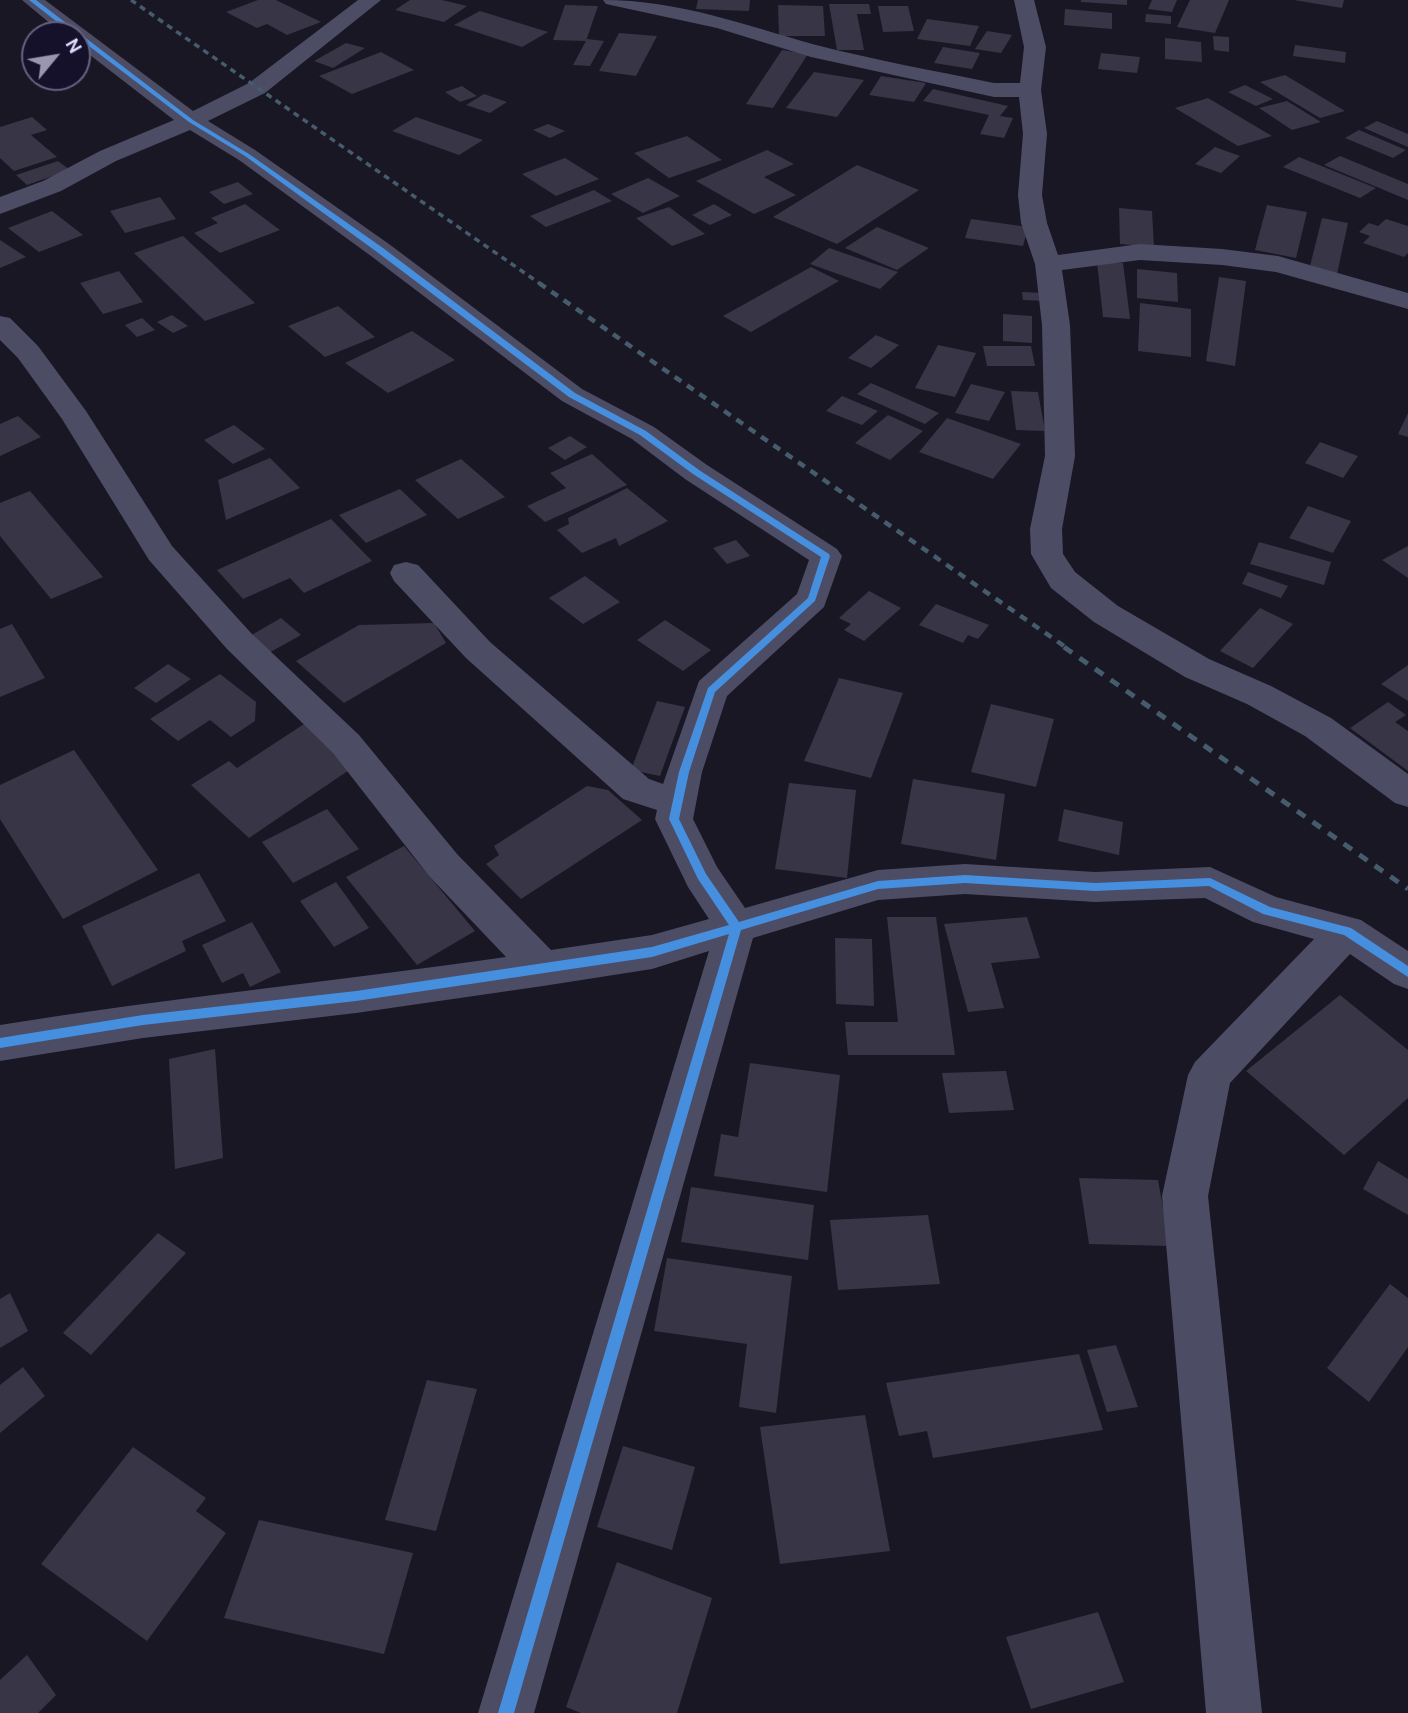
<!DOCTYPE html>
<html>
<head>
<meta charset="utf-8">
<style>
  body { margin:0 }
  #map { position:relative; width:1408px; height:1713px; overflow:hidden; background:#191724; font-family:Overpass,sans-serif }
  canvas { display:block }
  .north { position:absolute; left:21px; top:21px; width:70px; height:70px; box-sizing:border-box; background:#15112a; border:2px solid #65617f; border-radius:50%; rotate:60deg; font-size:19px; font-weight:700; line-height:28px; text-align:center; color:#dedaff }
  .north::after { content:''; display:block; margin:auto; width:24px; height:32px; background:#9996b2; clip-path:polygon(50% 0,100% 100%,50% 72%,0 100%) }
</style>
</head>
<body>
<div id="map">
<canvas width="1408" height="1713"></canvas>
<div class="north">N</div>
</div>
<script>
const c = document.querySelector('canvas').getContext('2d');
c.lineJoin = 'round';
function fillPath(path, color) {
  c.fillStyle = color;
  c.fill(path, 'evenodd');
}
function trace(path, color, width, dash) {
  c.strokeStyle = color;
  c.lineWidth = width;
  c.lineCap = dash ? 'butt' : 'round';
  c.setLineDash(dash || []);
  c.stroke(path);
}
fillPath(new Path2D(`
  M258,0H276L321,22L287,35L267,24L257,28L226,12Z
  M410,0H442L467,6L444,22L395,10Z
  M698,0H750L749,11L696,9Z
  M1081,0H1127V5L1081,2Z
  M1152,0H1177L1172,12L1148,9Z
  M1190,0H1229L1215,33L1177,27Z
  M1294,0H1344L1342,8Z
  M829,4H869L871,14H857L864,50H837Z
  M565,5L598,6L586,41L553,40Z
  M778,5L823,6L825,36H779Z
  M878,6H908L914,31L883,32Z
  M1065,9L1112,13V29L1064,25Z
  M480,11L548,32L522,47L454,25Z
  M1146,14L1171,16V24L1145,22Z
  M927,19L979,26L970,46L917,39Z
  M987,31L1012,35L1001,53L975,49Z
  M619,33L657,36L636,76L599,71Z
  M1213,36L1229,37V52L1214,50Z
  M1165,38L1201,42L1202,62L1165,59Z
  M587,39L604,41L590,66L573,65Z
  M346,43L365,48L333,68L314,61Z
  M1295,45L1346,52L1345,63L1293,56Z
  M943,47L980,53L972,69L934,63Z
  M782,50L808,54L773,108L746,104Z
  M381,52L414,70L352,94L319,76Z
  M1101,53L1140,57L1137,73L1098,69Z
  M814,72L864,80L837,117L786,108Z
  M1285,75L1345,111L1320,118L1260,82Z
  M881,76L926,83L914,102L869,95Z
  M1245,85L1273,99L1256,106L1228,92Z
  M462,86L477,96L460,102L445,92Z
  M933,89L1008,106L1000,116L1013,118L1004,138L980,134L989,115L923,101Z
  M484,94L507,102L490,113L466,105Z
  M1208,98L1272,136L1238,146L1175,108Z
  M1287,101L1321,122L1292,130L1259,108Z
  M32,117L47,130L31,135L57,157L14,171L0,158V127Z
  M416,117L483,140L459,155L392,131Z
  M1377,121L1408,134V147L1364,128Z
  M548,124L565,131L550,138L533,130Z
  M1359,130L1406,150L1393,158L1345,138Z
  M687,136L722,160L669,178L634,153Z
  M1215,147L1240,156L1221,173L1195,164Z
  M767,150L794,164L764,177L796,195L754,214L696,181Z
  M1340,156L1408,184V200L1324,165Z
  M1299,157L1376,188L1360,198L1283,167Z
  M565,158L599,179L556,196L522,174Z
  M58,161L70,170L27,185L16,175Z
  M857,165L919,190L837,244L773,217Z
  M648,178L680,196L643,213L611,194Z
  M238,182L253,194L224,204L209,192Z
  M594,190L612,201L546,227L530,216Z
  M160,197L176,219L125,233L110,211Z
  M245,204L280,230L220,253L194,233L218,223L211,218Z
  M714,204L732,215L710,225L692,215Z
  M1267,205L1307,212L1296,258L1255,250Z
  M669,207L705,234L672,246L636,218Z
  M1119,208L1152,211L1154,247L1120,244Z
  M52,211L83,235L39,252L8,228Z
  M1322,218L1348,223L1336,279L1308,274Z
  M971,219L1028,227L1023,246L965,238Z
  M1386,219L1408,226V253L1404,257L1363,243L1370,236L1359,232L1369,223L1378,226Z
  M877,227L929,248L897,270L845,248Z
  M183,236L255,303L205,321L134,253Z
  M0,240L26,257L0,268Z
  M829,248L898,272L880,289L810,264Z
  M1097,262L1123,263L1130,319L1103,317Z
  M811,267L839,281L751,332L723,316Z
  M1137,269L1177,273L1178,302L1137,298Z
  M119,271L143,302L103,314L80,283Z
  M1219,277L1246,281L1235,366L1206,361Z
  M1022,292L1044,293L1045,301L1023,300Z
  M1140,303L1191,309V357L1138,351Z
  M338,306L375,337L325,357L288,326Z
  M1003,314L1032,316V343L1003,341Z
  M172,315L188,326L173,333L157,322Z
  M142,318L155,330L137,337L125,325Z
  M412,331L455,360L388,393L345,363Z
  M876,335L899,345L871,368L848,358Z
  M938,345L976,353L955,397L915,388Z
  M983,346H1031L1035,366H987Z
  M871,383L939,413L925,424L857,394Z
  M971,384L1005,392L989,421L955,413Z
  M1011,391L1038,392L1045,431L1016,430Z
  M842,396L878,411L862,425L826,411Z
  M1408,413V437L1398,434Z
  M888,415L923,431L890,460L855,443Z
  M18,416L41,437L0,456V424Z
  M947,418L1021,444L993,479L919,452Z
  M234,425L265,449L233,464L204,440Z
  M570,436L587,447L565,460L548,448Z
  M1320,442L1358,456L1343,478L1305,463Z
  M592,454L627,485L545,522L527,506L566,488L550,473Z
  M270,458L300,488L226,520L218,480Z
  M461,459L505,497L458,519L415,480Z
  M627,488L668,521L619,546L616,538L582,553L557,530L569,524L568,518Z
  M400,489L427,515L366,543L339,515Z
  M30,491L103,577L51,599L0,536V503Z
  M1308,506L1351,521L1333,553L1289,538Z
  M331,519L372,561L304,593L290,578L243,599L217,570Z
  M736,540L750,556L727,564L713,548Z
  M1259,542L1331,562L1324,585L1250,564Z
  M1408,546V578L1382,560Z
  M1248,572L1288,586L1281,598L1242,584Z
  M585,576L620,602L583,624L549,598Z
  M869,591L901,608L864,641L844,630L851,624L839,618Z
  M936,604L989,625L978,639L968,635L963,643L919,625Z
  M1260,608L1293,624L1253,668L1220,651Z
  M281,618L301,635L267,654L248,637Z
  M665,620L711,650L683,671L637,640Z
  M434,623L446,643L344,703L296,661L359,625Z
  M12,624L45,678L0,697V629Z
  M168,664L191,679L156,703L134,688Z
  M1408,665V701L1381,684Z
  M220,674L256,702L255,721L231,737L210,720L178,741L150,719Z
  M839,678L903,693L871,778L804,761Z
  M657,701L685,707L660,776L631,770Z
  M1388,702L1406,715L1395,722L1408,731V771L1350,728Z
  M991,704L1054,719L1036,787L971,772Z
  M307,722L358,764L249,838L191,785L229,761L237,768Z
  M74,750L158,870L63,919L0,819V785Z
  M913,779L1005,794L996,860L901,844Z
  M789,783L856,790L847,878L775,869Z
  M587,786L608,790L642,820L521,899L486,864L499,855L494,846Z
  M327,809L359,849L293,883L262,842Z
  M1064,809L1123,822L1119,855L1058,841Z
  M404,846L475,931L417,965L346,877Z
  M199,873L226,921L182,941L186,951L112,986L82,926Z
  M336,882L369,928L334,947L300,901Z
  M887,917H936L955,1055H848L845,1022H898Z
  M1027,917L1040,958L991,963L1004,1008L968,1012L944,924Z
  M252,922L281,972L250,987L243,973L222,983L202,945Z
  M835,938L872,939L874,1006L836,1004Z
  M1340,995L1408,1050V1098L1344,1155L1246,1071Z
  M215,1049L223,1158L175,1169L169,1059Z
  M750,1063L840,1075L827,1192L714,1176L721,1134L738,1137Z
  M1006,1071L1014,1110L949,1113L942,1073Z
  M1378,1161L1408,1179V1215L1363,1189Z
  M1079,1178L1158,1180L1170,1246L1089,1244Z
  M691,1187L814,1205L808,1260L681,1242Z
  M928,1215L940,1284L838,1290L830,1220Z
  M158,1233L186,1253L91,1355L63,1333Z
  M667,1258L792,1276L776,1413L739,1407L747,1344L654,1331Z
  M1390,1284L1408,1298V1347L1369,1402L1327,1368Z
  M10,1293L28,1331L0,1348V1299Z
  M1116,1345L1138,1407L1107,1412L1087,1350Z
  M1079,1354L1103,1430L933,1458L927,1431L899,1436L886,1383Z
  M23,1367L45,1396L0,1433V1385Z
  M427,1380L477,1389L436,1531L385,1520Z
  M865,1415L890,1551L780,1564L760,1427Z
  M623,1446L695,1467L672,1550L597,1527Z
  M133,1447L206,1498L196,1511L226,1533L147,1641L41,1564Z
  M259,1520L413,1553L384,1654L224,1618Z
  M617,1562L712,1598L677,1713H581L566,1707Z
  M1098,1612L1124,1682L1031,1709L1006,1637Z
  M27,1655L56,1695L38,1713H0V1680Z`), '#383546');
fillPath(new Path2D(`
  M22,0H45L193,111L249,83L358,0H381L265,93L208,121L255,150L389,244L582,389L654,427L707,465L837,549L842,556L824,607L727,696L702,772L693,819L717,867L745,908L878,870L965,864L1095,872L1210,867L1276,897L1361,920L1408,951V989L1394,984L1350,954L1230,1083L1208,1196L1262,1713H1206L1162,1196L1188,1075L1195,1062L1314,939L1253,922L1205,898L1095,902L965,894L878,900L753,938L534,1713H478L709,951L652,969L543,986L356,1013L143,1038L0,1061V1025C168,998 337,981 506,957L429,876L333,753L227,649L149,560L62,419L18,358L0,340V316L10,318L38,346L86,411L172,546L251,633L359,735L457,854L551,950L652,935L709,919L688,887L655,819L657,810L623,799L466,658L394,581L390,573L394,565L406,562L418,565L490,642L649,779L663,784L699,681L797,594L809,560L685,479L632,439L562,401L371,256L239,160L190,130L116,161L61,191L0,214V197L43,181L100,151L174,120L77,45V35H64Z
  M603,0C679,0 744,25 816,45C875,60 935,71 994,83H1020L1024,47L1014,0H1034L1046,47L1041,90L1047,134L1042,195L1047,223L1058,255L1140,244L1222,249L1278,256L1408,293V309L1276,272L1222,265L1140,260L1062,270L1070,325L1075,456L1062,529L1063,554L1075,572L1118,606L1209,659L1271,686L1331,718L1408,774V807L1395,803L1305,736L1247,704L1185,677L1094,622L1051,588L1031,554L1030,529L1045,456L1042,325L1035,264L1021,223L1018,195L1023,134L1019,97H994L811,57L717,28L606,4Z`), '#4c4c65');
trace(new Path2D(`
  M131,0L542,285`), '#455c6d', 3.5, [6, 5]);
trace(new Path2D(`
  M539,283L1067,648`), '#455c6d', 4.5, [8, 7]);
trace(new Path2D(`
  M1064,647L1408,889`), '#455c6d', 5, [10, 9]);
fillPath(new Path2D(`
  M29,0H36L193,120L249,154L383,248L575,393L646,431L699,470L829,554L830,556L815,601L715,692L689,772L679,819L706,874L739,922L878,881L965,875L1095,883L1210,878L1270,907L1351,928L1408,966V977L1344,935L1263,914L1209,886L1095,891L965,883L878,889L741,930L514,1713H498L729,934L652,957L356,1001L143,1025L0,1048V1038L143,1015L356,991L652,947L729,925L698,879L669,819L679,772L708,688L808,598L821,557L693,474L640,435L569,397L377,252L245,156L189,122L77,37V35H74Z`), '#468fdf');
</script>
</body>
</html>
